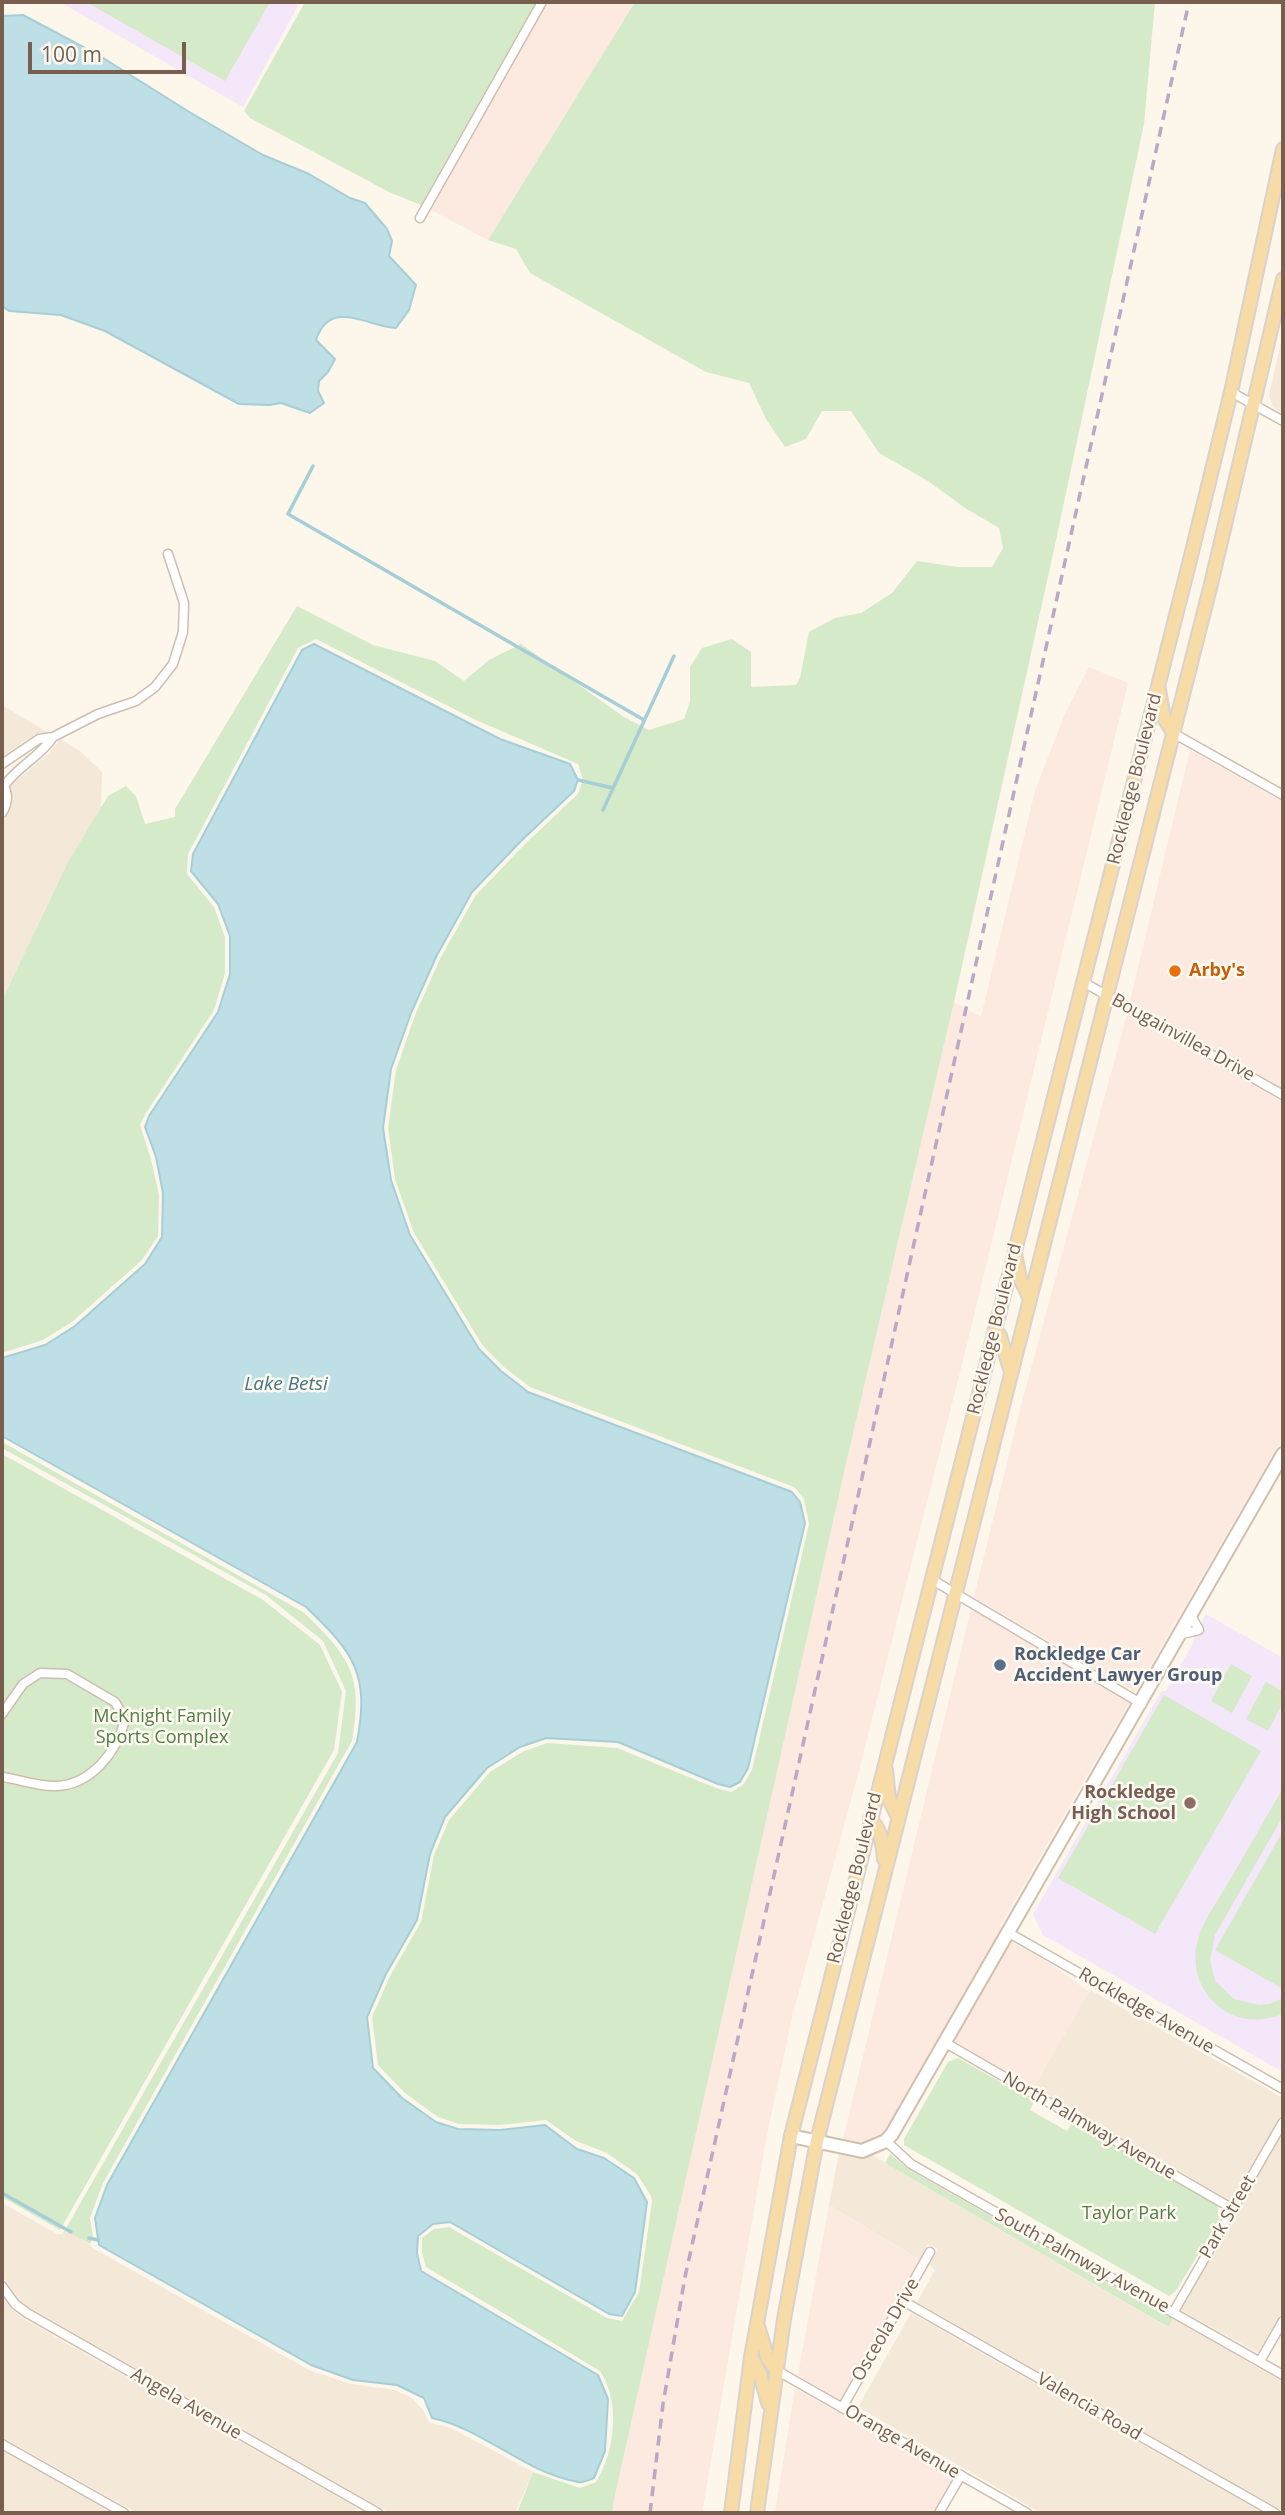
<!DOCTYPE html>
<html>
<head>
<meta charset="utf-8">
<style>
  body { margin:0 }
  #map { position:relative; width:1285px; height:2515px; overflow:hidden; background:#fcf6eb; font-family:"Open Sans",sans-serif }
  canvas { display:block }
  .frame { position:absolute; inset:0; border:4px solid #775e4e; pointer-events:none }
  .scale { position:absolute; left:28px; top:42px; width:158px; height:32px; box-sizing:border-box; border:4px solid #775e4e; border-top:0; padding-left:9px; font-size:21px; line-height:24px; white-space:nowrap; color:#775e4e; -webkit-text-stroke:5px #fefaf2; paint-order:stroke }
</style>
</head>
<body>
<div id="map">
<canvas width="1285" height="2515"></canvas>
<div class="frame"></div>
<div class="scale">100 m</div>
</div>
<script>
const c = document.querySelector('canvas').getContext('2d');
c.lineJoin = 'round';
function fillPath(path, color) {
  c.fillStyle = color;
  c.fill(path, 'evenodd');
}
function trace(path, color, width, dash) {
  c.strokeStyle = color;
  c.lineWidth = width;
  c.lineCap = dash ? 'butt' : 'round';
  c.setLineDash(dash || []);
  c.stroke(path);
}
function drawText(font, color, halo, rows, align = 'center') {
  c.font = font + ' "Open Sans",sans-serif';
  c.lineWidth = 5;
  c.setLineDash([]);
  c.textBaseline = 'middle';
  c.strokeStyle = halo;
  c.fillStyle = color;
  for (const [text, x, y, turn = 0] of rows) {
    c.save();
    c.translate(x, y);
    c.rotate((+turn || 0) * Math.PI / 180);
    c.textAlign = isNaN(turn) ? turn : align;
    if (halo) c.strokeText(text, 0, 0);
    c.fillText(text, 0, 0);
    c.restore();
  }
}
fillPath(new Path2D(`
  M1283,333V414L1273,406L1269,396Z
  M2,705L47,732L39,733L23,742L2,757Z
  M60,739L80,751L102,772L101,808L69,860L2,1000V824L12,804L10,786L48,754Z
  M1090,1990L1283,2098V2111L1231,2201L1034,2087Z
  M1283,2133V2310L1258,2353L1181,2310Z
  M839,2152L870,2154L1167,2327L1173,2319L1283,2382V2511L917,2302L935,2270L929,2265L938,2249L928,2244L920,2260L829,2205Z
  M2,2203L57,2234H62L65,2230L79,2237L96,2250L309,2370L351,2384L395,2390L412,2398L423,2410L429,2423L449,2427L533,2472L515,2513H390L30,2308L20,2300L2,2276Z
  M2,2296L11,2309L24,2319L357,2508L353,2513H137L2,2437Z
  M911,2313L1263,2513H1041L858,2407Z
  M2,2451L112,2513H2Z`), '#f4e8d9');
fillPath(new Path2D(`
  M548,2H635L488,240L431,210Z
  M1089,667L1128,683L964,1356L858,1774L793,2013L766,2139L702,2513H613V2504L845,1468L954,1002L981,1017L1035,791L1064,716Z
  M1190,750L1283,802V1088L1130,1001Z
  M1127,1014L1283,1102V1437L1135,1692L974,1597L1022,1402Z
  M971,1609L1129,1703L1000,1926L1004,1930L888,2131L883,2136L863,2145L843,2139Z
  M1010,1941L1052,1965L1089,1992L1034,2087L952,2040Z
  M829,2205L919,2260L840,2400L798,2375Z
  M795,2388L953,2478L932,2513H775Z`), '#fce9df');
fillPath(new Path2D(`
  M60,2H300L243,107Z
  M1206,1614L1283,1658V2072L1043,1935L1033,1914L1161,1692L1166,1691L1193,1643L1194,1636Z`), '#f3e7f9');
fillPath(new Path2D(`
  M86,2H270L225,81Z
  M305,2H536L421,205L389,192L250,118L244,111Z
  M635,2H1155L1144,124L1055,545L954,1002L845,1468L613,2504V2513H517L533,2472L580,2488L596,2482C615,2451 621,2403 600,2371L426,2267L422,2252V2238L434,2229L449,2227L607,2318L622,2321L639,2292L652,2202L651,2196L637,2174L607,2153L576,2141L546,2120L500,2125L459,2124L438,2117L405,2093L378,2065L372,2017L390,1976L421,1922L434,1855L449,1820L490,1772L522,1752L547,1743L617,1748L716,1788L731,1792L743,1785L752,1770L809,1524L804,1499L794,1487L530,1387L504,1367L483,1346L414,1233L395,1179L388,1128L396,1070L415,1015L441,957L476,895L525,844L578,794L583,780L578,764L476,720L316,639L298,648L188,854L187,874L214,907L225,937V973L214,1010L146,1113L140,1125L151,1159L159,1195L158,1236L142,1260L72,1322L43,1340L2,1353V1000L69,860L108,796L126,786L136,796L145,824L175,817V809L297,606L373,645L435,661L464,681L489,660L521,644L624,717L649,730L684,719L690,701V667L702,648L732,639L751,652V687L796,685L800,678L809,632L835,618L861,613L892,593L917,561L957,567H992L1003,548L999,528L965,508L928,481L879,453L851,411H822L806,439L785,447L766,419L749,383L706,372L530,273L516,249L488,240Z
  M2,1442L303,1612C349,1656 364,1675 352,1741L103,2183L90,2218L93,2236L90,2244L65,2230L338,1753L346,1691L323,1641L266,1595L2,1448Z
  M2,1454L263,1600L320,1645L342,1692L334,1750L60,2230L2,2197Z
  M1231,1664L1252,1676L1232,1713L1211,1701Z
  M1266,1682L1283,1691V1702L1268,1731L1246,1719Z
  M1164,1695L1261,1751L1155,1934L1058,1878Z
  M1283,1788V1816L1215,1935L1210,1959L1215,1981L1234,1999L1259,2005L1269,2004L1283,1998V2014C1263,2022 1240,2022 1222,2009C1202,1995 1193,1972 1196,1948C1200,1925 1215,1905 1227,1885C1246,1853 1264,1820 1283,1788Z
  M1283,1831V1989L1215,1950Z
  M958,2058L1034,2101L1030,2110L1067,2131L1072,2123L1218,2206L1219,2220L1176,2291L1169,2296L904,2145V2139L948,2062Z
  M890,2154L908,2169L1173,2319L1168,2327L885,2163Z`), '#d5eac9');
const water = new Path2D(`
  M23,15L100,56L191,113L263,155L309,174L350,198L365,203L387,229L392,241L389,256L416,285L409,310L396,328C366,326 330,298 316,340L335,359L328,372L319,381L318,391L324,403L310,413L281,403L270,405L239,404L105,331L61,315L9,311L2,306V16Z
  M314,644L500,739L570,764L578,780L574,791L522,840L472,892L437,955L411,1013L391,1069L383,1128L391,1180L410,1235L479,1349L501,1371L528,1392L792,1492L800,1502L805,1523L748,1768L740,1782L730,1787L718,1784L618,1742L546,1738L520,1747L487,1768L445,1817L430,1854L417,1920L386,1974L367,2017L373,2068L402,2098L436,2122L458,2129L500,2130L545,2125L577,2149L604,2158L634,2178L647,2202L635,2292L622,2316L609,2314L450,2222L433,2224L418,2236L417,2253L421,2271L598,2375L608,2399L605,2451L594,2478C589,2480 583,2483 578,2482C525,2473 484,2429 432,2418L424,2398L397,2385L353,2380L311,2365L99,2245L95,2218L107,2185L357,1742C370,1674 354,1653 306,1607L2,1436V1358L45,1345L75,1326L145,1264L162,1237L163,1193L156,1157L145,1127L149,1116L218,1012L230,974V936L218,904L191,871L193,854L302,650Z`);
fillPath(water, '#bfdfe6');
trace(water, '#a6ced7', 2);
trace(new Path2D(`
  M313,466L288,514L644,720
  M578,780L613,788
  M603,810L674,656
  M2,2193L71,2232
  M89,2238L98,2240`), '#a6ced7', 3.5);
const street = new Path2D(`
  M420,218L542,2
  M1231,392L1283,421
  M1173,733L1283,795
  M2,764L39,739L53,737L98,714L136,701L155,687L173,664L183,632L184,603L168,554
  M2,783C9,793 8,803 2,813
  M4,786C18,766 40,757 53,737
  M1083,982L1283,1095
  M931,1579L1142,1704
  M1192,1617L1199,1630L1182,1634Z
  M2,1714L23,1684L40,1673L67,1674L115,1702L125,1720C117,1752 91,1785 56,1786C38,1787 19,1779 2,1777
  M1009,1933L1283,2089
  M944,2042L1233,2209
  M886,2141L911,2164L1283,2375
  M2,2286L15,2304L27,2313L378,2513
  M903,2301L1275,2513
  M1173,2313L1283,2122
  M1260,2361L1283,2321
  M776,2370L1027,2513
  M842,2408L930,2252
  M2,2444L124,2513
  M939,2513L961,2475`);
const secondary = new Path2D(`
  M791,2136L862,2151L886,2141L892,2134L1283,1454`);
const primary = new Path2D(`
  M1159,690L1164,718L1173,733
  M1015,1254L1020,1278L1030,1299
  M995,1329L1000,1336L1010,1369
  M886,1770L889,1799L898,1817
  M870,1819C882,1830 882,1843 884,1859
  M758,2326L768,2359L776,2370
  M751,2357L760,2373L768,2403
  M731,2513L751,2357L791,2136L1190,560L1231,392L1283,149
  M757,2513L784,2319L817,2141L1211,584L1283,279`);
trace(street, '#cebeb0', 11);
trace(secondary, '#d1bfae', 16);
trace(primary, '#d9d2cd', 16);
trace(street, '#fff', 8);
trace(secondary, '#fff', 12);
trace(primary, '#f7dca7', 12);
trace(new Path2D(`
  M650,2513L663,2404L685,2277L1189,2`), '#baa8c7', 3.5, [10, 7]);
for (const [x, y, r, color] of [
  [1175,971,7,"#e8710a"],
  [1000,1665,7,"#5c6f8a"],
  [1190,1803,7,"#8d6e63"]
]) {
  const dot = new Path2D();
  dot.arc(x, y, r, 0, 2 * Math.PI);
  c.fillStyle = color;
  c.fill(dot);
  trace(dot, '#fefaf2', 2.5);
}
drawText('18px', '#775e4e', '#fefaf2', [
  ["Rockledge Boulevard",1135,779,-76],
  ["Bougainvillea Drive",1183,1038,29],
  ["Rockledge Boulevard",995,1329,-76],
  ["Rockledge Boulevard",855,1878,-76],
  ["Rockledge Avenue",1146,2011,30],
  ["North Palmway Avenue",1089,2126,30],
  ["Park Street",1228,2217,-60],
  ["South Palmway Avenue",1082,2261,29],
  ["Osceola Drive",886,2330,-60],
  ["Angela Avenue",186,2404,30],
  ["Valencia Road",1089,2407,30],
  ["Orange Avenue",902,2442,30]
]);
drawText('bold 18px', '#c56008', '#fefaf2', [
  ["Arby's",1189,971]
], 'left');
drawText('bold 18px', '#4e5e75', '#fefaf2', [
  ["Rockledge Car",1014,1655],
  ["Accident Lawyer Group",1014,1676]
], 'left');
drawText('18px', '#547c46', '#fefaf2', [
  ["McKnight Family",162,1717],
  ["Sports Complex",162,1738],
  ["Taylor Park",1129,2214]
]);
drawText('bold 18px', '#785e54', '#fefaf2', [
  ["Rockledge",1176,1793],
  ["High School",1176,1814]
], 'right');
drawText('italic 19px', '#457682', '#fefaf2', [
  ["Lake Betsi",286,1385]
]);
</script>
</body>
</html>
